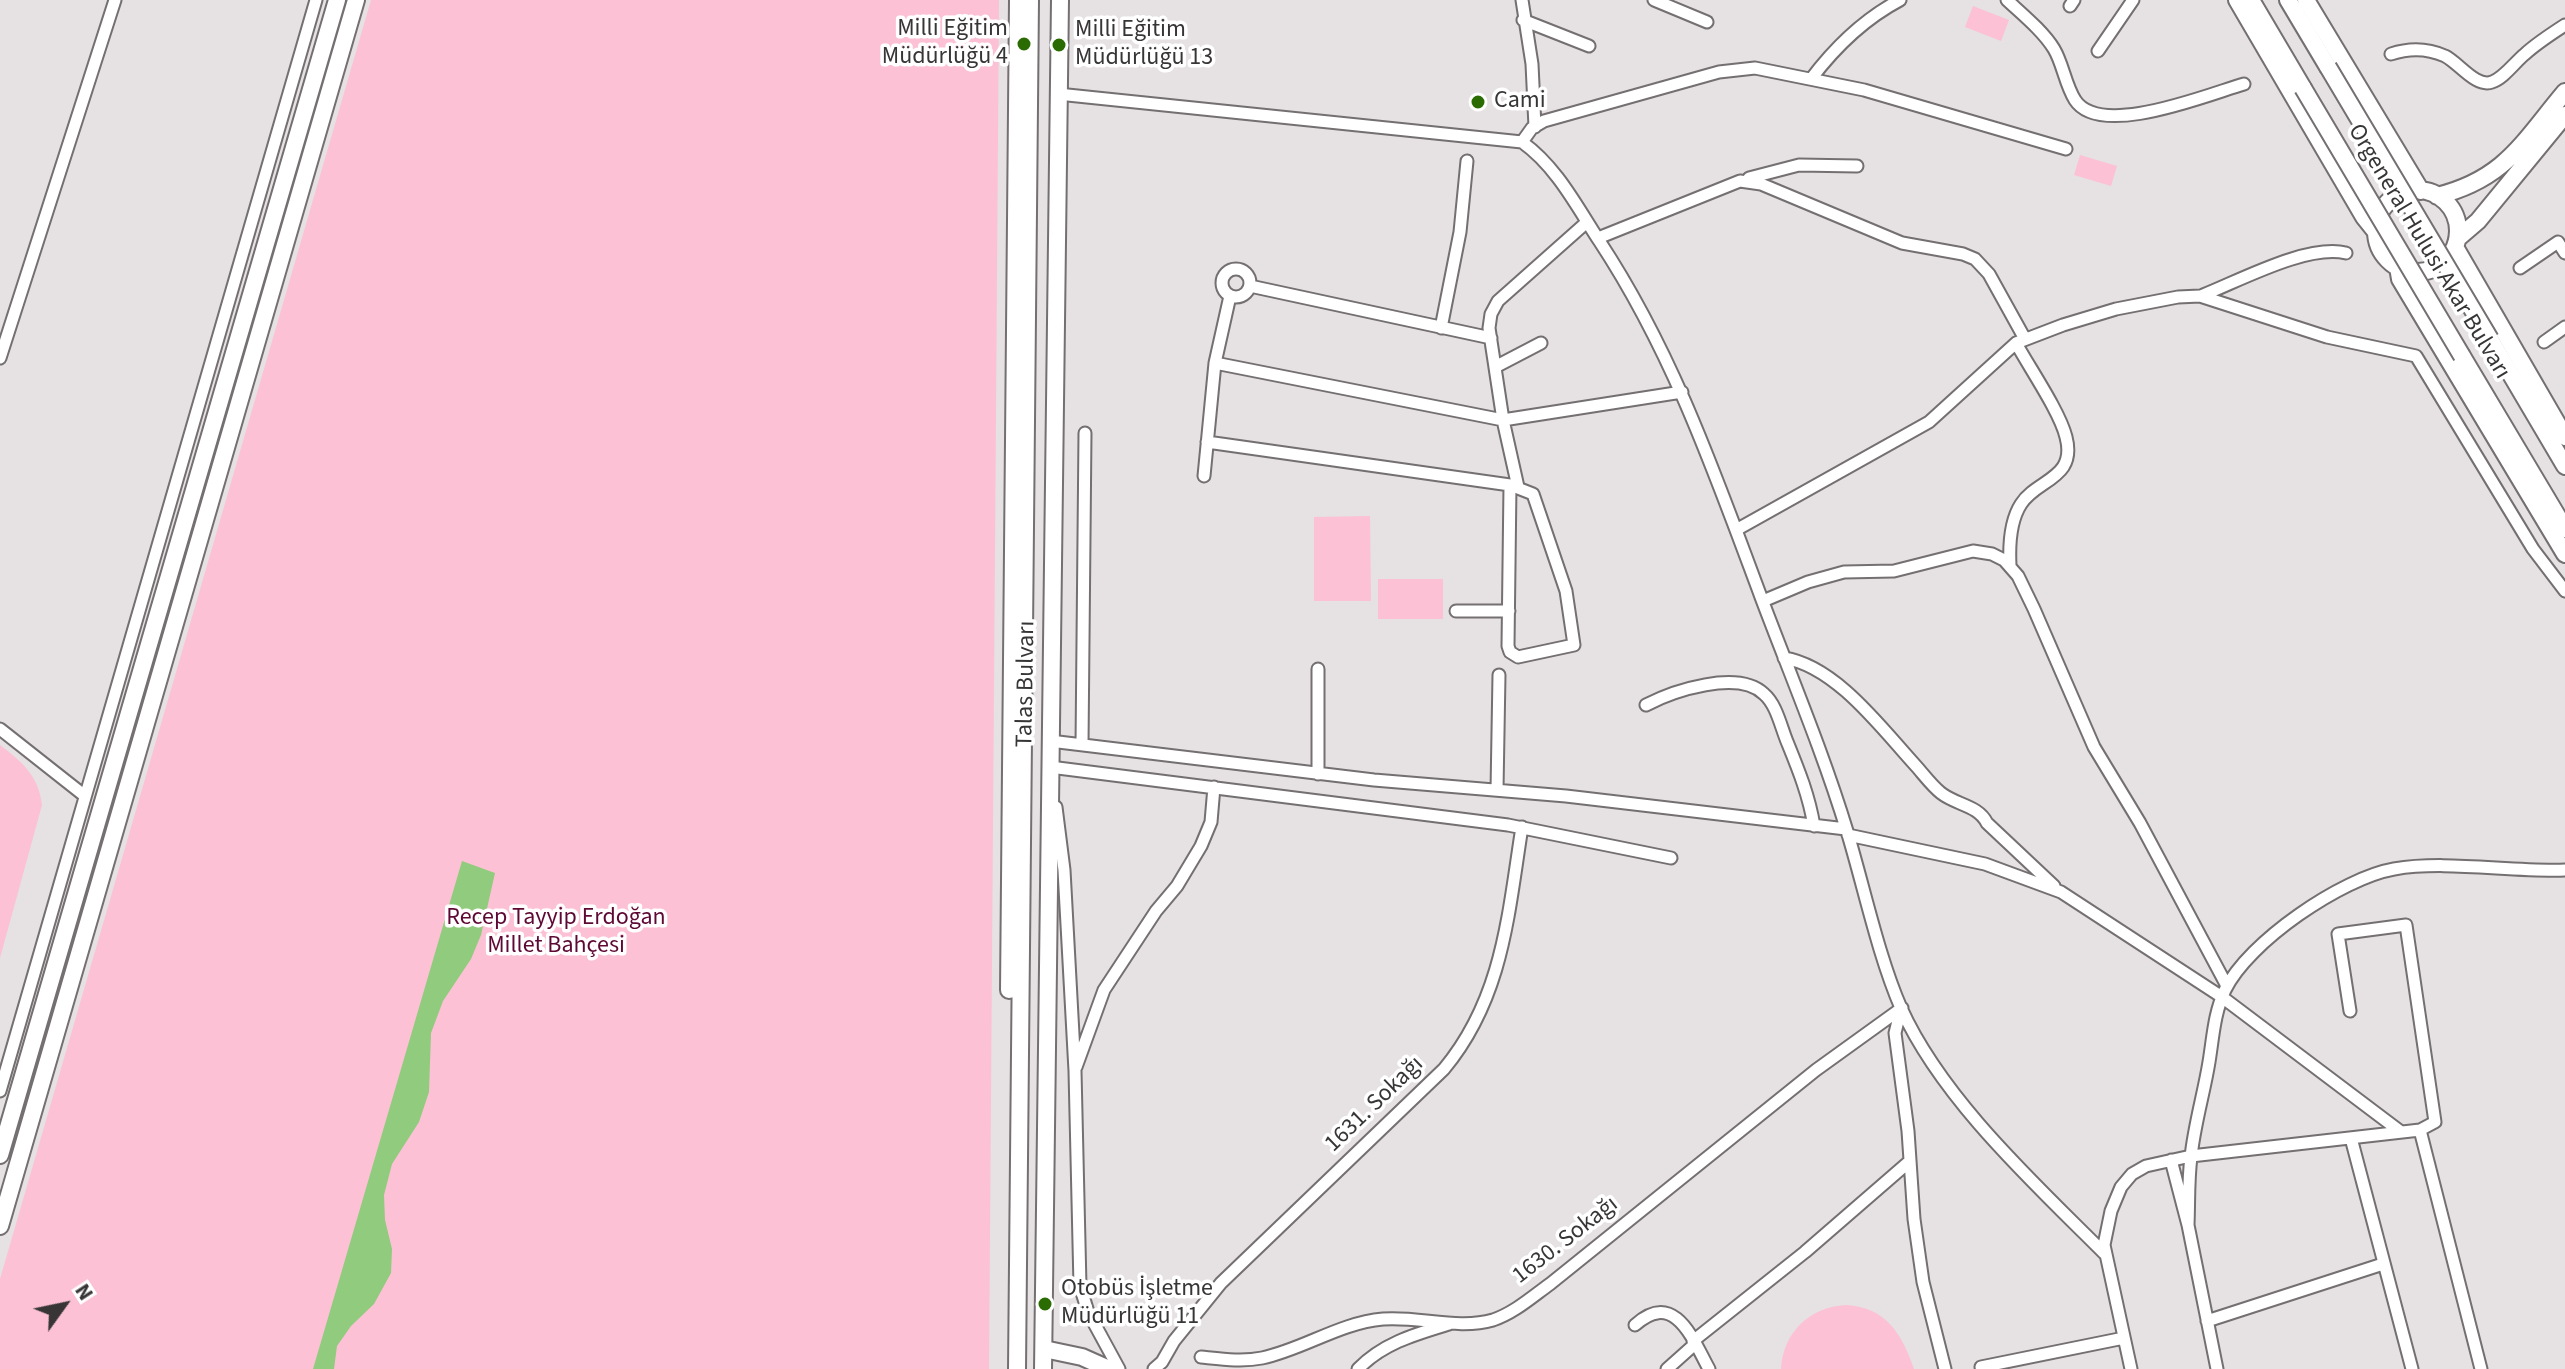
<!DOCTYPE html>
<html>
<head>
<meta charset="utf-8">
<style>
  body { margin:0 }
  #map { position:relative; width:2565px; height:1369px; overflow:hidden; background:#e6e1e3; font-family:"Source Sans 3",sans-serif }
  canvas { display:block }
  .north { position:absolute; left:24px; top:1265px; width:80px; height:80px; -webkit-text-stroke:6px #fff; paint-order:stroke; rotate:57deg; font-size:22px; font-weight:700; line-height:32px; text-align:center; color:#373536 }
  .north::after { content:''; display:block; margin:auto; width:28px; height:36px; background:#373536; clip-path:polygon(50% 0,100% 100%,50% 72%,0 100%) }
</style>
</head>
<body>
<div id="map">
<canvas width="2565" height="1369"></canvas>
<div class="north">N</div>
</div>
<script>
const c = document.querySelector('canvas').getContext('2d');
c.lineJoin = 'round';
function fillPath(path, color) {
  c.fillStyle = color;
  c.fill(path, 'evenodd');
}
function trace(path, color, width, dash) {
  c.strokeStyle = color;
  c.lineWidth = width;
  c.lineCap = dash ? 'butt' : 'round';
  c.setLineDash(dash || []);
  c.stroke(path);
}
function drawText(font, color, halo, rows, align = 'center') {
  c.font = font + ' "Source Sans 3",sans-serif';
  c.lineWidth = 7;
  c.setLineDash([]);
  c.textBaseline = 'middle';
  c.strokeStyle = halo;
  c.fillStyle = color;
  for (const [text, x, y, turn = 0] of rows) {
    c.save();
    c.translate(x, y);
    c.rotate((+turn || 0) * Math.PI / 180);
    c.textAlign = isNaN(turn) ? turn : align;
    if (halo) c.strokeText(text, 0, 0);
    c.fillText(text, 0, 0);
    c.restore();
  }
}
fillPath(new Path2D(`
  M371,0H999L989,1369H0V1279Z
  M1973,6L2009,20L2001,41L1965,27Z
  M2080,155L2117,166L2111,186L2074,175Z
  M1370,516L1371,601H1314V517Z
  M1378,579H1443V619H1378Z
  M0,745C22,762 39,776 42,805L0,958Z
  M1846,1305C1886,1307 1902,1334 1914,1369H1781C1783,1333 1809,1307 1846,1305Z`), '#fcc1d5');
fillPath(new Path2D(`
  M462,861L495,873L481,935L471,959L443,1001L431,1033L429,1092L419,1122L392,1164L384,1195L385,1220L392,1249L391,1273L374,1304L351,1326L337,1346L334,1369H313Z`), '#91cb7d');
const street = new Path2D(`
  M1522,0L1532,64L1535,127
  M1654,0L1707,22
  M2007,0C2022,14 2043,31 2054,49C2063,64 2065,84 2075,100C2100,139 2209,94 2244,84
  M2070,6L2074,0
  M1523,20L1589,46
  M2098,51L2133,0
  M2391,54C2409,48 2427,48 2445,56C2459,63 2476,88 2492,82C2504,78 2515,62 2525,54C2537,43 2551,34 2565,25
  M1811,79C1836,46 1864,19 1900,0
  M1058,94L1522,142C1557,167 1577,207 1600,242C1673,353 1715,474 1761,597C1790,674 1823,752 1847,831C1864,887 1878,955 1901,1008C1942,1099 2034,1183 2104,1253
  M1522,142L1532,128L1544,121L1719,72L1755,68L1864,90L2066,149
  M1749,178L1799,165L1857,166
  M1598,238L1740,181L1761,184L1902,243L1963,254L1975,259L1989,274L2025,339
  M2520,268L2558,242L2565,253
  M1222 283a14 14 0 1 1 28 0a14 14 0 1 1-28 0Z
  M1250,286L1491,338
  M2203,295C2241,280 2307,244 2346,253
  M1441,328L1460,232L1467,161
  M2544,342L2565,327
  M0,358L115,0
  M1215,363L1503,420L1682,392
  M1495,367L1541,343
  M1207,442L1510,485L1533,494L1566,591L1574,645L1518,657L1510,652L1508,646L1510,485
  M1204,476L1215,363L1230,296
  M1518,487L1503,420L1489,328L1491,314L1498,301L1587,222
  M1736,530L1929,422L2016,343L2063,325L2116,309L2178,297L2200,296L2327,337L2416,356L2533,549L2565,591
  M2010,565C2009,545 2010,521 2021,504C2037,479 2077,479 2066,437C2060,412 2029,367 2016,343
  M1763,601L1808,582L1844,572L1894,571L1973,551L1992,554L2004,560L2018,576L2034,609L2094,747L2140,823L2227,986
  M1456,611H1509
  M1784,658C1836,666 1882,729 1916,766C1924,775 1932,786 1941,793C1956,805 1978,805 1987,823L2054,886
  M1318,669V774
  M1646,705C1673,691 1738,669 1764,694C1777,705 1781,728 1788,744C1799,771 1809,796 1814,826
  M0,729L85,796
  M1050,741L1374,780L1566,796L1846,829
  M1082,745L1085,433
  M1051,770L1050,767L1508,825L1671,858
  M1497,790L1499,675
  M1056,807L1064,870L1075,1071L1080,1286L1088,1312L1119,1369
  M1848,835L1985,864L2061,892L2222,997L2401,1132
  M1901,1009L1895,1033L1908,1131L1914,1219L1923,1282L1945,1369
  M1076,1067L1104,990L1156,911L1177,886L1201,846L1211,822L1214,787
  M0,1091L316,0
  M2420,1130L2481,1369
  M2351,1138L2412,1369
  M2171,1160L2188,1225L2217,1369
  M2188,1225C2189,1202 2188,1180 2191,1157C2194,1126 2204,1093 2209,1062C2213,1038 2214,1013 2225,990C2248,942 2342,878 2394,869C2446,860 2510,872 2565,870
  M2207,1321L2383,1264
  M1635,1325C1675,1289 1693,1340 1709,1369
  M1693,1341L1805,1252L1910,1161
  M1201,1357C1221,1359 1242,1362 1262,1358C1304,1349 1339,1323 1383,1319C1419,1316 1458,1330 1493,1320C1514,1313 1532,1297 1550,1284L1816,1070L1902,1008
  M1981,1367L2124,1338
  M1154,1369L1162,1362L1174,1341L1221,1283L1444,1069C1503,998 1508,915 1522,827
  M1358,1369C1383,1343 1416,1334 1449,1324
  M1667,1369L1695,1344
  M2131,1369L2104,1245L2111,1211L2121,1187L2132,1174L2146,1166L2191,1156L2420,1130L2435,1122L2406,925L2338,934L2350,1011`);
const secondary = new Path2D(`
  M2237,0L2364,217L2376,232
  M2306,0L2421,191
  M2376 231a41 41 0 1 1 82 0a41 41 0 1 1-82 0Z
  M2437,196C2505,179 2522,143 2565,92
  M2457,239L2478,221L2565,115
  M2455,247L2565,437
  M2398,267L2400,279L2565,554
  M0,1155L337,0
  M0,1226L356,0
  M1044,1349L1082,1357L1109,1369`);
const primary = new Path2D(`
  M2251,0L2303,88
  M2288,0L2328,67
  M2490,339L2565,466
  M2462,356L2565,529
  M1009,990L1018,0
  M1017,1369L1030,0
  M1043,1369L1060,0`);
trace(street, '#746f71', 15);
trace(secondary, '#746f71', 20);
trace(primary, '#746f71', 20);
trace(street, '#fff', 11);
trace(secondary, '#fff', 16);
trace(primary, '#fff', 16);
const primaryBridge = new Path2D(`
  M2328,67L2490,339
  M2303,88L2462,356`);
trace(primaryBridge, '#746f71', 20, []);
trace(primaryBridge, '#fff', 16);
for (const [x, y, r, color] of [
  [1024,44,8,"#2b6c02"],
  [1059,45,8,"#2b6c02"],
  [1478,102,8,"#2b6c02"],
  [1045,1304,8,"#2b6c02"]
]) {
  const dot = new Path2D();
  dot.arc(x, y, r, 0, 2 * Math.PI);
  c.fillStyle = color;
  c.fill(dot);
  trace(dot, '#fff', 3);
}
drawText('24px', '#373536', '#fff', [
  ["Milli Eğitim",1008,30,"right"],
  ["Müdürlüğü 4",1008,58,"right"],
  ["Milli Eğitim",1075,31],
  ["Müdürlüğü 13",1075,59],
  ["Cami",1494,102],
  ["Otobüs İşletme",1061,1290],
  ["Müdürlüğü 11",1061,1318]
], 'left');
drawText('24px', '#373536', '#fff', [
  ["Orgeneral Hulusi Akar Bulvarı",2428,252,59],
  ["Talas Bulvarı",1027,684,-89],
  ["1631. Sokağı",1375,1105,-44],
  ["1630. Sokağı",1566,1241,-38]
]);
drawText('24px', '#5e0834', '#fff', [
  ["Recep Tayyip Erdoğan",556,919],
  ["Millet Bahçesi",556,947]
]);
</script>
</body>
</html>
